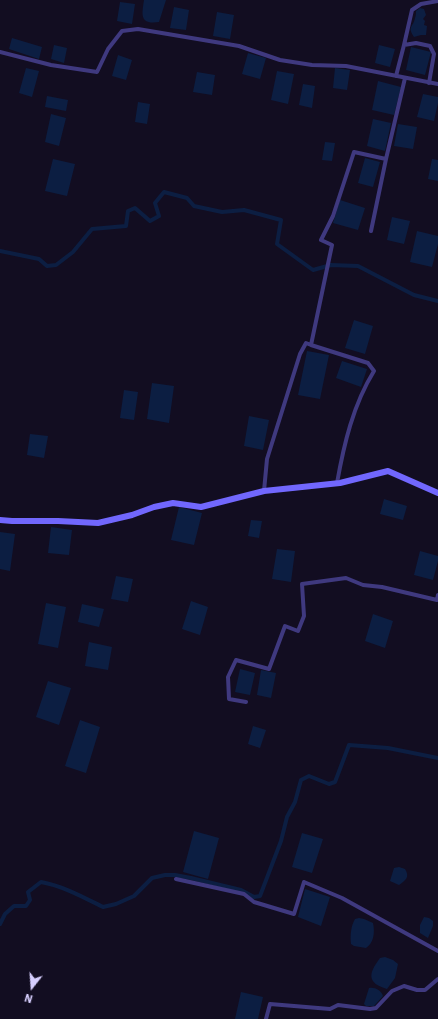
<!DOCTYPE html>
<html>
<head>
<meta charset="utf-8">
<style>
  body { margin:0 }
  #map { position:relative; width:438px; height:1019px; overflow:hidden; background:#120d21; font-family:"IBM Plex Sans",sans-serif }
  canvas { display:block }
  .north { position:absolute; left:12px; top:967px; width:40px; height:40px; -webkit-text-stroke:3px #120d21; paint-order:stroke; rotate:197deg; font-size:11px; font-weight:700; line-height:16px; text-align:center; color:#d6cefe }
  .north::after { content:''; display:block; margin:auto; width:14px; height:18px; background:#d6cefe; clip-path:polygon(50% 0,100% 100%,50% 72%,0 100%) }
</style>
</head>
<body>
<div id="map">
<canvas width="438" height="1019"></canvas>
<div class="north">N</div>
</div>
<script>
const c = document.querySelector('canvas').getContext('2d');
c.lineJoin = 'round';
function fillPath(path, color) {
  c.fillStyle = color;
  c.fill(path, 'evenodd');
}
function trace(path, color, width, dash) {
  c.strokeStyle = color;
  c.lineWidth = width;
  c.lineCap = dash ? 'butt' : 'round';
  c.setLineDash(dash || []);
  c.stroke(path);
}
fillPath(new Path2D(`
  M144,0H166L159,22C139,25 142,14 144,0Z
  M120,2L135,4L132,24L117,21Z
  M174,7L189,10L186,30L170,28Z
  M420,8L424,9L426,15L423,19L425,21L424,25L427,26L426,35H421L414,37C407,26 413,28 415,18C416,16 416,13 416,11Z
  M217,12L234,15L230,39L213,36Z
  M12,38L42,47L39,59L9,49Z
  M54,45L67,48L64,63L51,59Z
  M379,45L395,49L390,67L375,63Z
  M411,47L431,52L425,75L406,70Z
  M248,53L266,58L260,79L242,74Z
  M118,55L132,60L126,80L112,76Z
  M26,68L39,71L32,97L19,93Z
  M335,68L350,70L347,90L333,88Z
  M277,71L294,74L288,104L271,100Z
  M197,72L215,75L212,95L193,92Z
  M378,81L401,87L394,115L372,110Z
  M303,84L315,86L312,108L299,105Z
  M423,94L438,97V103L434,121L417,117Z
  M47,96L68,100L66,111L45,107Z
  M138,102L150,104L147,124L135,122Z
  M51,114L66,118L59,146L45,142Z
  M373,119L391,123L385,151L367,146Z
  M398,124L417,127L413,149L394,146Z
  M325,142L335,143L332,161L322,160Z
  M365,158L380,162L373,187L358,183Z
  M53,159L75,164L67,196L45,191Z
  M432,159L438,160V181L428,179Z
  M340,200L365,208L358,230L333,223Z
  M392,217L410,221L404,244L387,240Z
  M417,231L438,236V244L432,267L410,262Z
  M354,320L373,326L365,354L345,348Z
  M307,351L329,355L320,399L298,395Z
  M342,361L367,369L361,387L336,378Z
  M152,383L174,386L169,423L147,419Z
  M124,390L138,392L134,420L120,418Z
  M249,416L269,420L263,450L244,446Z
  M30,434L48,436L44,458L27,455Z
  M384,499L407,506L403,520L380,514Z
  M179,507L202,513L194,545L171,540Z
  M251,520L262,521L259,538L248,536Z
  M51,527L72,530L69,555L48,553Z
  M0,532L15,534L10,571L0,569Z
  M277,549L295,551L291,582L272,579Z
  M420,551L438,556V561L433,580L414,575Z
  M116,576L133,579L128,602L111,599Z
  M191,601L208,607L200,635L182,629Z
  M46,603L66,607L58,648L38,644Z
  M82,604L104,609L99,627L78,622Z
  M373,614L393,621L385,648L365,641Z
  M89,642L112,647L108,670L85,666Z
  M240,669L255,673L250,695L235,692Z
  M261,670L276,673L271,698L257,695Z
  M48,681L71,688L59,725L36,717Z
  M80,720L100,727L86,773L65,766Z
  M253,726L266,730L260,748L248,744Z
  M194,831L219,838L208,879L183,872Z
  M302,833L323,839L312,873L292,867Z
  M399,867L405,869C410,877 406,880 399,885L390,881L394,868Z
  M305,889L330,897L321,926L298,917Z
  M424,917L429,918L433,921V926L428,938L420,933V925Z
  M359,918L364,919L373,923C375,932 374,943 366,948L354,946L351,944C350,935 351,926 355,919Z
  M385,957L393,960L398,964L395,978L387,989C367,983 368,974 380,958Z
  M369,988C375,987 381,990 383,996L374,1006H366L364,1004Z
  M241,992L263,997L258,1019H235Z`), '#0c1e42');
trace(new Path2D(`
  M0,251L39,259L47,266L56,265L73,252L92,229L126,226L128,211L135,208L150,221L159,216L155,203L164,192L187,198L194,206L222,212L244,210L281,220L277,244L313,270L331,265L358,266L414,295L438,301
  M0,924L5,914L14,906H26L30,900L28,892L41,882C63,886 83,897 103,907L116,904L134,896L152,878L165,875H175L191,878L241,890L254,897L260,896L281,841L287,817L295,802L301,780L309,776L329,784L335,782L349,745L388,748L438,758`), '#0c1e42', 4);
trace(new Path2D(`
  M404,45L412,10L421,4L438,1
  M0,52L51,65L97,72L108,49L122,31L138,29L239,46L280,60L312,65L346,66L438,84
  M396,76L404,45L416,43L430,46L434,54L429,83
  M371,231L386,159
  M311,345L368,363L374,371C353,405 344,444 337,483
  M264,491L267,459L300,354L306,343L311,345L332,245L321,240L333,216L354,152L386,159L405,78
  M246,702L229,699L228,677L236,660L269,669L285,626L298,631L304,616L302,584L346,578L363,585L382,587L437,600L438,595
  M176,879L244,894L254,902L294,914L304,882L342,898L438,951
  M266,1019L270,1004L330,1009L338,1005L370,1009L376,1008L392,991L404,986L417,990H425L438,979`), '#3f397f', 4);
trace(new Path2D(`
  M0,520L12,521H58L98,523L132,515L154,507L173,503L201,507L264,491L340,483L388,471L438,493`), '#7167fd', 6);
</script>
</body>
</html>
